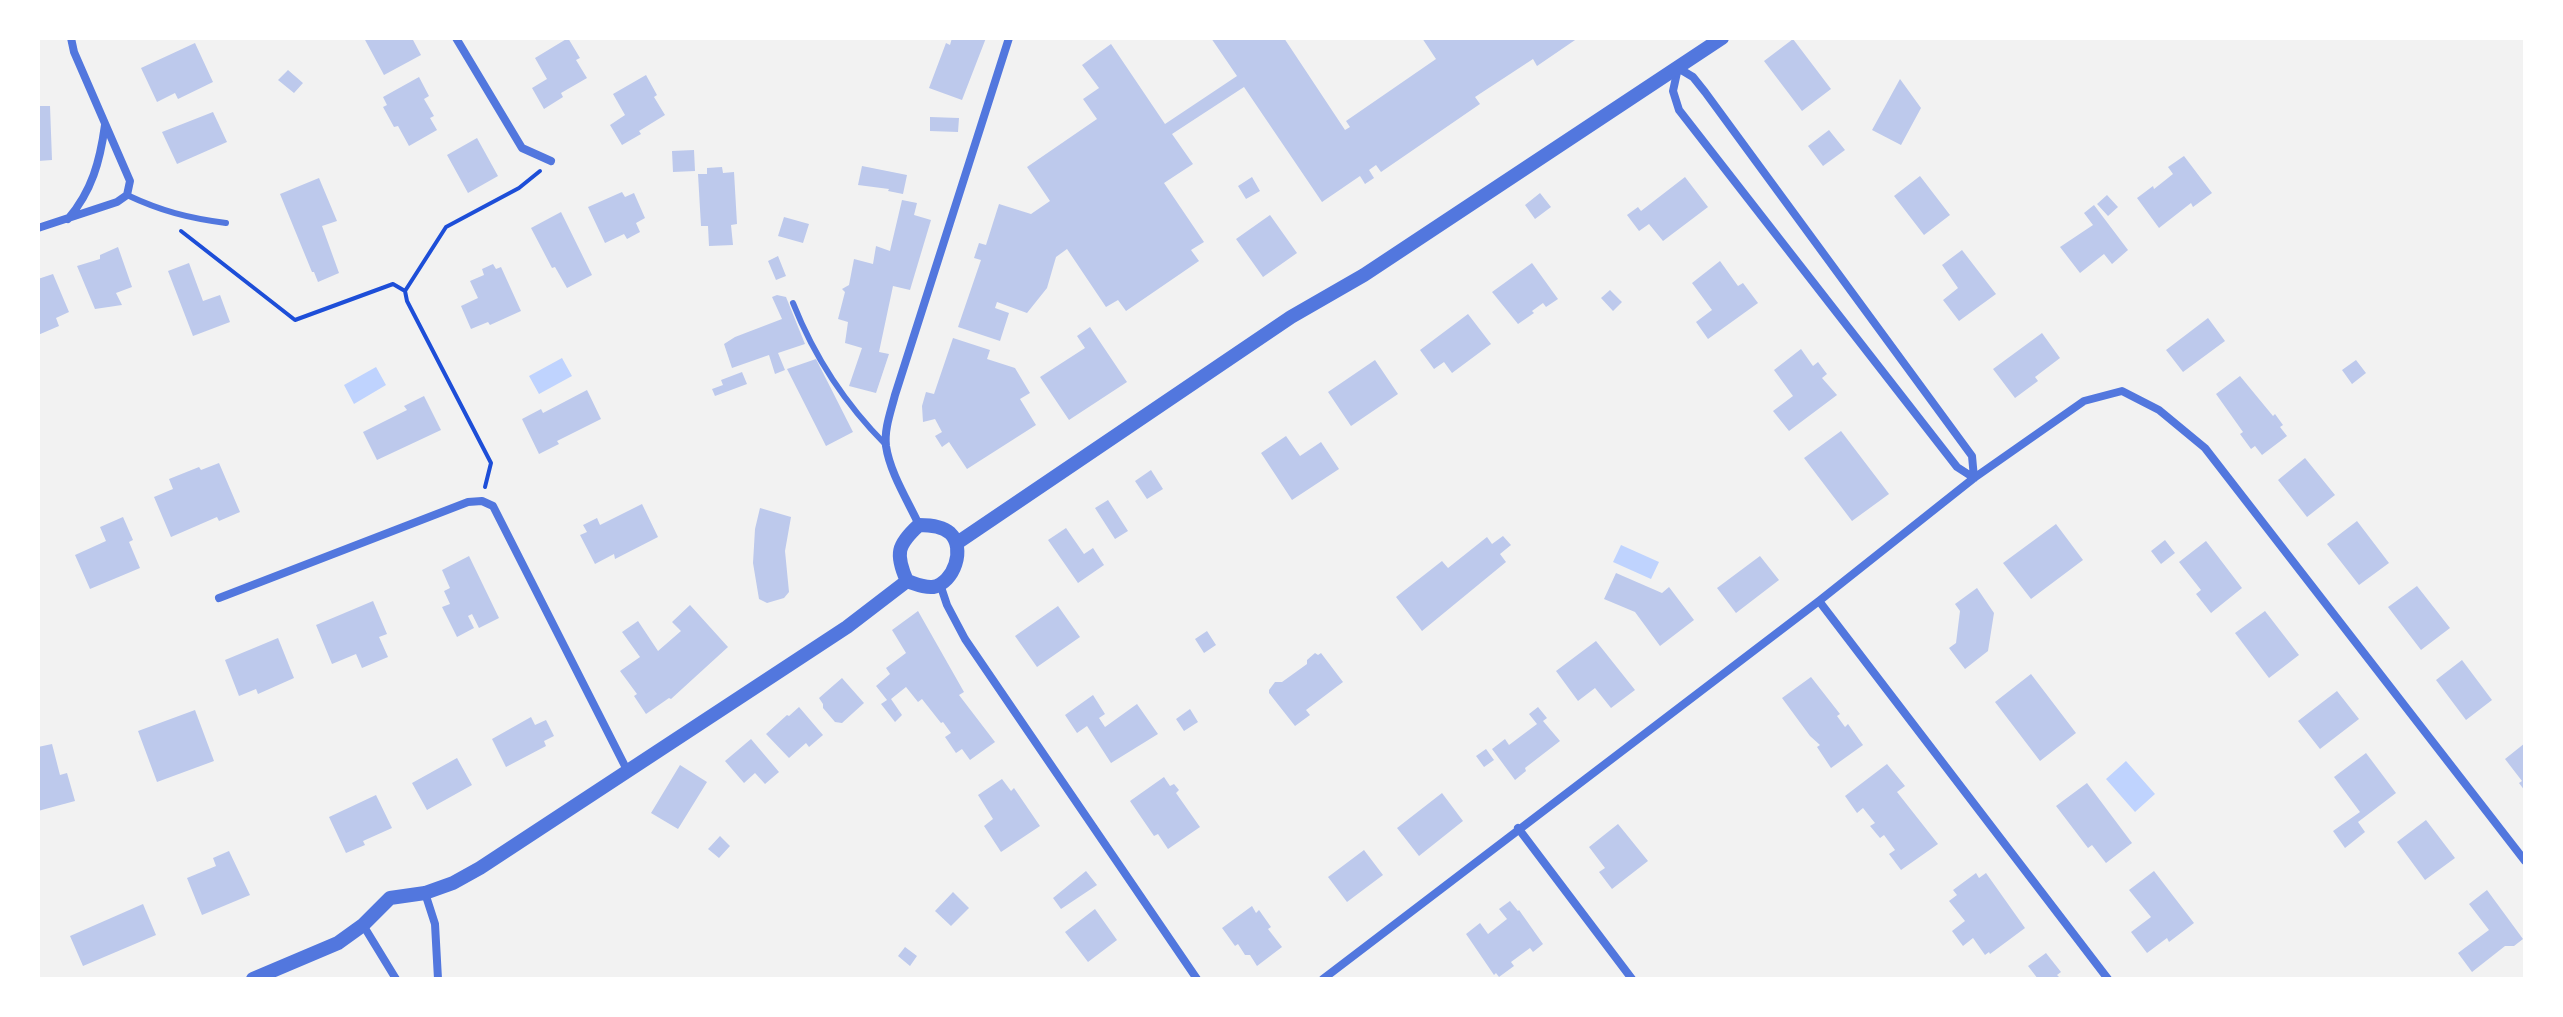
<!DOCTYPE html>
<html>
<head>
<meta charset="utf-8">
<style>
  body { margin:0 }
  #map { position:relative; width:2563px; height:1017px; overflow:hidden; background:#f2f2f2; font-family:"Space Grotesk",sans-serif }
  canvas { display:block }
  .frame { position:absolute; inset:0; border:40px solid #fff; pointer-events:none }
</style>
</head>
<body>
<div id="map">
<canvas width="2563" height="1017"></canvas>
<div class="frame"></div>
</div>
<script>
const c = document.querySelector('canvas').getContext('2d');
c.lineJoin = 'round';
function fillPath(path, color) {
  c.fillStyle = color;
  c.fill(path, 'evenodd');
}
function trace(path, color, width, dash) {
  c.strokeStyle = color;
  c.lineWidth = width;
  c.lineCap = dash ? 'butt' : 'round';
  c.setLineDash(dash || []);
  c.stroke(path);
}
fillPath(new Path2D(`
  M562,358L572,376L539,394L529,376Z
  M376,367L386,385L354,404L344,385Z
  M1621,545L1659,562L1651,579L1613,562Z
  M2126,761L2155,794L2135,812L2106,779Z`), '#bfd3fe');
fillPath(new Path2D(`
  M364,38H399L400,40L412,38L421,55L384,75Z
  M568,38L580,58L576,60L587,78L561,93L563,97L544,109L532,88L547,79L535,58Z
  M952,38H986L962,100L929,88L946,43L950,45Z
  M1211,38H1284L1345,130L1350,127L1346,121L1436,59L1422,38H1578L1537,66L1533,59L1475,97L1480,104L1381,172L1376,165L1369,170L1374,178L1365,184L1360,176L1322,202L1244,87L1172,134L1193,164L1164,183L1204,242L1191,250L1199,261L1126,311L1118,300L1106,307L1067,249L1056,257L1047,288L1027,313L997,302L995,308L1009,313L1000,341L958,327L981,260L974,258L979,243L986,245L999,204L1031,214L1050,201L1027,167L1097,119L1083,99L1099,88L1082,65L1111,44L1165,124L1237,76Z
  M1793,39L1831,89L1802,111L1764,61Z
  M195,43L213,82L178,99L175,93L157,102L141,68Z
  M288,70L303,83L294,93L278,80Z
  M646,75L657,95L654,97L665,115L639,131L641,134L622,145L610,125L625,115L613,94Z
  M419,77L429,96L424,99L434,116L430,118L437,130L409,146L398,126L394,127L383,107L387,105L383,97Z
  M1900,79L1921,108L1901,145L1872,130Z
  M38,106H50L52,160L38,161Z
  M213,112L227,142L177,164L162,132Z
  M930,117L959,118L958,132L930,131Z
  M1829,130L1845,150L1823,166L1808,146Z
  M477,138L498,176L468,193L447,155Z
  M694,150L695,171L673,172L672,151Z
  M2184,156L2212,193L2193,207L2191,203L2159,228L2137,198L2153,186L2154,189L2173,174L2168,167Z
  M862,166L907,175L903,194L888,191L889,189L858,185Z
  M722,167L723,173L734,172L737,224L731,225L733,245L709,246L708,226H701L698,174H707V168Z
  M1920,176L1950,215L1924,235L1894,196Z
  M1252,177L1260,191L1246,199L1238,186Z
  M1685,177L1708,207L1663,241L1649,224L1639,231L1627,215L1638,207L1641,211Z
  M319,178L337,221L322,226L339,273L318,282L314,272H312L280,194Z
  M622,192L625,197L634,193L645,218L636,223L640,232L627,239L624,234L605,243L588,207Z
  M1540,193L1551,207L1535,219L1525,205Z
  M2107,195L2118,207L2108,216L2097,204Z
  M902,200L917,203L914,215L931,220L910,290L893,286L879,352L889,354L876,393L849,386L862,348L845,343L848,322L838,319L845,292L842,289L849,285L854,259L873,264L876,246L890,251Z
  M2094,205L2128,250L2112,264L2104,254L2080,273L2060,247L2093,225L2084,213Z
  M561,212L592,275L567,288L555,267L552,268L531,228Z
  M1270,215L1297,253L1263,277L1236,239Z
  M784,217L809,224L803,243L778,236Z
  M118,247L132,287L116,293L122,305L95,309L77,266L100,259V255Z
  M1962,250L1996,294L1959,321L1943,300L1958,288L1942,265Z
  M778,256L786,276L776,280L768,261Z
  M1720,261L1738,286L1743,283L1758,303L1708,339L1696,322L1712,310L1692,283Z
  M189,263L203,301L220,295L230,322L193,336L168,271Z
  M1532,263L1558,299L1546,307L1543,303L1532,311L1534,313L1518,324L1492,292Z
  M493,264L496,269L501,267L521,311L490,325L488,322L471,329L461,306L478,298L470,281L484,275L482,269Z
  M53,274L69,312L56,318L59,326L38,335V279Z
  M1610,290L1622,302L1613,311L1601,298Z
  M777,295L786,297L805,344L778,353L785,370L775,374L769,355L732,368L724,344L735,337L782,319L772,297Z
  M1468,314L1491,344L1452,373L1444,362L1434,369L1420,350Z
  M2208,318L2225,341L2183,372L2166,350Z
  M1090,327L1127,382L1069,420L1040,377L1085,348L1077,336Z
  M2042,333L2060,358L2035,377L2038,381L2015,398L1993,369Z
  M953,338L990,350L987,359L1015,368L1030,393L1020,399L1036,425L967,469L949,442L942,447L935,436L942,432L935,419L923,422L922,406L926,392L934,394Z
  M1801,349L1813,366L1818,362L1827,374L1822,378L1837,395L1789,431L1773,411L1793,396L1774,370Z
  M816,359L853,432L826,446L787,369Z
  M1375,360L1398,394L1351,426L1328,392Z
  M2356,360L2366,373L2352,384L2342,370Z
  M742,372L747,384L715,396L712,389L723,385L721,380Z
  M2240,376L2273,416L2275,414L2283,425L2280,427L2287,436L2262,455L2255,446L2251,449L2240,434L2243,432L2216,394Z
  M587,390L601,419L557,441L559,444L539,454L522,419L541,409L543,413Z
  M424,396L441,430L377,460L363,432L407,410L404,406Z
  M1841,431L1889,494L1852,521L1804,458Z
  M1286,436L1300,456L1321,442L1339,469L1292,500L1261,453Z
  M2305,458L2335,495L2307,517L2278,480Z
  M219,463L240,512L219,521L217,517L171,537L154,497L173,489L169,479L199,467L201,470Z
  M1151,470L1163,489L1147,499L1135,481Z
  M1108,500L1128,531L1115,539L1095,508Z
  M642,504L658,537L615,559L614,554L595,564L580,535L587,532L583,525L597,518L600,525Z
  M760,508L791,517L785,551L789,592L784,598L767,603L759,599L753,563L755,529Z
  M123,517L133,540L129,542L140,568L90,589L75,555L106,541L100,527Z
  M2357,521L2389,563L2359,585L2327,544Z
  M2056,524L2083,560L2031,599L2003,563Z
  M1066,528L1084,554L1093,548L1104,565L1078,583L1048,540Z
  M1503,536L1511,545L1500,554L1506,562L1422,631L1396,597L1442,561L1448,568L1487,537L1492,544Z
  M2165,540L2175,553L2161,564L2151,551Z
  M2206,541L2242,588L2211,613L2196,594L2201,590L2179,562Z
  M469,556L499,618L479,628L472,614L468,616L474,628L457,637L442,607L450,604L444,591L450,588L442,570Z
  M1760,556L1779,580L1736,613L1717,588Z
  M1616,573L1662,593L1669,587L1694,620L1660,646L1635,612L1604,599Z
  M2417,586L2450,628L2421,650L2388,607Z
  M1977,588L1994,613L1988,651L1965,669L1949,648L1956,643L1960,611L1955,604Z
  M373,601L387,634L379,637L388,657L362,668L356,654L332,664L316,625Z
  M690,605L728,647L671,699L669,698L646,714L634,696L637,694L620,671L640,657L622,632L638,621L658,651L681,631L672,622Z
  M1058,606L1080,637L1037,667L1015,636Z
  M918,611L964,692L959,695L995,742L970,760L962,749L956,753L945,737L951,733L943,722L941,723L922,699L918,702L906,687L891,699L902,715L895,722L881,704L887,700L876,686L890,674L886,668L906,653L892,630Z
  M2265,611L2299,655L2269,678L2235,633Z
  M1207,631L1216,645L1204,653L1195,639Z
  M278,638L294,678L258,694L256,689L239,696L225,660Z
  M1596,641L1635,690L1611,708L1595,688L1578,701L1556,671Z
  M1315,653L1318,655L1321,653L1343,682L1306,710L1310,715L1295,726L1269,693V690L1275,682H1282L1307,664V660Z
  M2462,660L2492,700L2466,720L2436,680Z
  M2031,674L2076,733L2040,761L1995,702Z
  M1811,677L1840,714L1837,716L1845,727L1848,724L1863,745L1831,768L1817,747L1820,745L1810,736L1782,698Z
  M842,678L864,703L842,723L835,722L823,708V704L819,698Z
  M2337,691L2359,719L2320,749L2298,721Z
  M1093,695L1105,714L1099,718L1105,727L1137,704L1158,734L1111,763L1087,726L1077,733L1065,715Z
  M799,707L823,735L809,747L806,743L789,758L766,734L787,715L789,716Z
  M1538,707L1547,718L1543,721L1560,741L1525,768L1526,771L1515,780L1492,749L1505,739L1509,745L1537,724L1529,714Z
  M1190,709L1198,722L1184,731L1176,719Z
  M195,710L214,761L157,782L138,731Z
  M531,717L535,725L546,720L554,736L544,741L546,746L506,767L492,739Z
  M751,739L779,772L765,784L755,773L744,783L725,761Z
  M2525,743V791L2519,783L2522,781L2505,759Z
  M52,744L60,775L67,773L75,801L38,811V747Z
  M1486,749L1494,760L1484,767L1476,756Z
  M2366,753L2396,793L2358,822L2365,832L2345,848L2333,831L2360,812L2334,777Z
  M457,758L472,785L427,810L412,783Z
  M1887,764L1905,786L1897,792L1938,844L1901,870L1889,854L1895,850L1884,835L1880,838L1870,826L1875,823L1863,808L1857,813L1845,796Z
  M680,765L707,782L678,829L651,813Z
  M1164,777L1170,786L1174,784L1179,790L1176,793L1200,827L1168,849L1158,834L1154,836L1130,801Z
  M1002,779L1011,791L1014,788L1040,826L1001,852L984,826L993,819L978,795Z
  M2087,783L2132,843L2106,863L2092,845L2088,848L2056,806Z
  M1442,793L1463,821L1419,856L1397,828Z
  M376,795L392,828L363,841L365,845L346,853L329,817Z
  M2426,820L2455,858L2425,880L2397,842Z
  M1618,824L1648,861L1612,889L1599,872L1605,868L1589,847Z
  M720,836L730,846L719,858L708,849Z
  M1364,850L1383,875L1347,902L1328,877Z
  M229,851L250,895L202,915L187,878L216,866L213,858Z
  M1086,871L1097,885L1061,909L1053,898Z
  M2154,871L2194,923L2169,942L2167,938L2147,953L2131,932L2151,917L2129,890Z
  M1976,873L1979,878L1986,873L2025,928L1990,954L1989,952L1985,955L1973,938L1963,946L1952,931L1965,921L1949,901L1957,895L1953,890Z
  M2487,890L2523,939L2514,946H2505L2472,972L2458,953L2489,930L2469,904Z
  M953,892L969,908L951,926L935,911Z
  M1510,901L1518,911L1519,910L1543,944L1533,952L1530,948L1511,962L1514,966L1499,977L1496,973L1494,975L1466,934L1480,923L1488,934L1507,919L1499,909Z
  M143,904L156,935L83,966L70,936Z
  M1252,906L1256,913L1259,910L1271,927L1268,929L1282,947L1257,966L1250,955H1245L1238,944L1235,946L1222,928Z
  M1095,909L1117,940L1088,962L1065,932Z
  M905,947L917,956L910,966L898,956Z
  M2046,953L2061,972L2057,975L2061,979H2038L2028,966Z`), '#bdc9ec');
trace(new Path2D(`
  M181,231L295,320L393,284L405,291
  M485,487L491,463L407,301L405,291L446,227L519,188L540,171`), '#1d4ed8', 4);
trace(new Path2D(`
  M127,195C161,211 188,218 226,223
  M793,303C814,356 846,405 886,445`), '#5277de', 6);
trace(new Path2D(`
  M456,38L522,148L551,161
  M1678,68L1693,77L1705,92L1972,456L1974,478L1957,467L1679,110L1673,91Z
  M68,219C92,191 100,161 105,125
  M38,228L117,202L127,195L130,181L74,52L71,38
  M919,525C908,501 890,473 886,446C884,429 891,411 895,395L1009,38
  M940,584L947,605L965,639L1197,979
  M219,598L468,502L482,501L493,506L627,770
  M1819,601L2108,979
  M1518,828L1632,979
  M425,893L435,924L438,979
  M363,925L396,979
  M1323,979L1819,601L1974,478L2084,401L2122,391L2159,410L2205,448L2525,861`), '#5277de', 8);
trace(new Path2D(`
  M919,525C929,525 942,526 950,533C966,548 954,583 933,587C924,588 916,584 907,581C895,554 897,545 919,525Z
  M957,543L1291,317L1364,275L1722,38
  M253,979L338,943L363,925L390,898L425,893L453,883L480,868L847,627L907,581`), '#5277de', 14);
</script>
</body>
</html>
